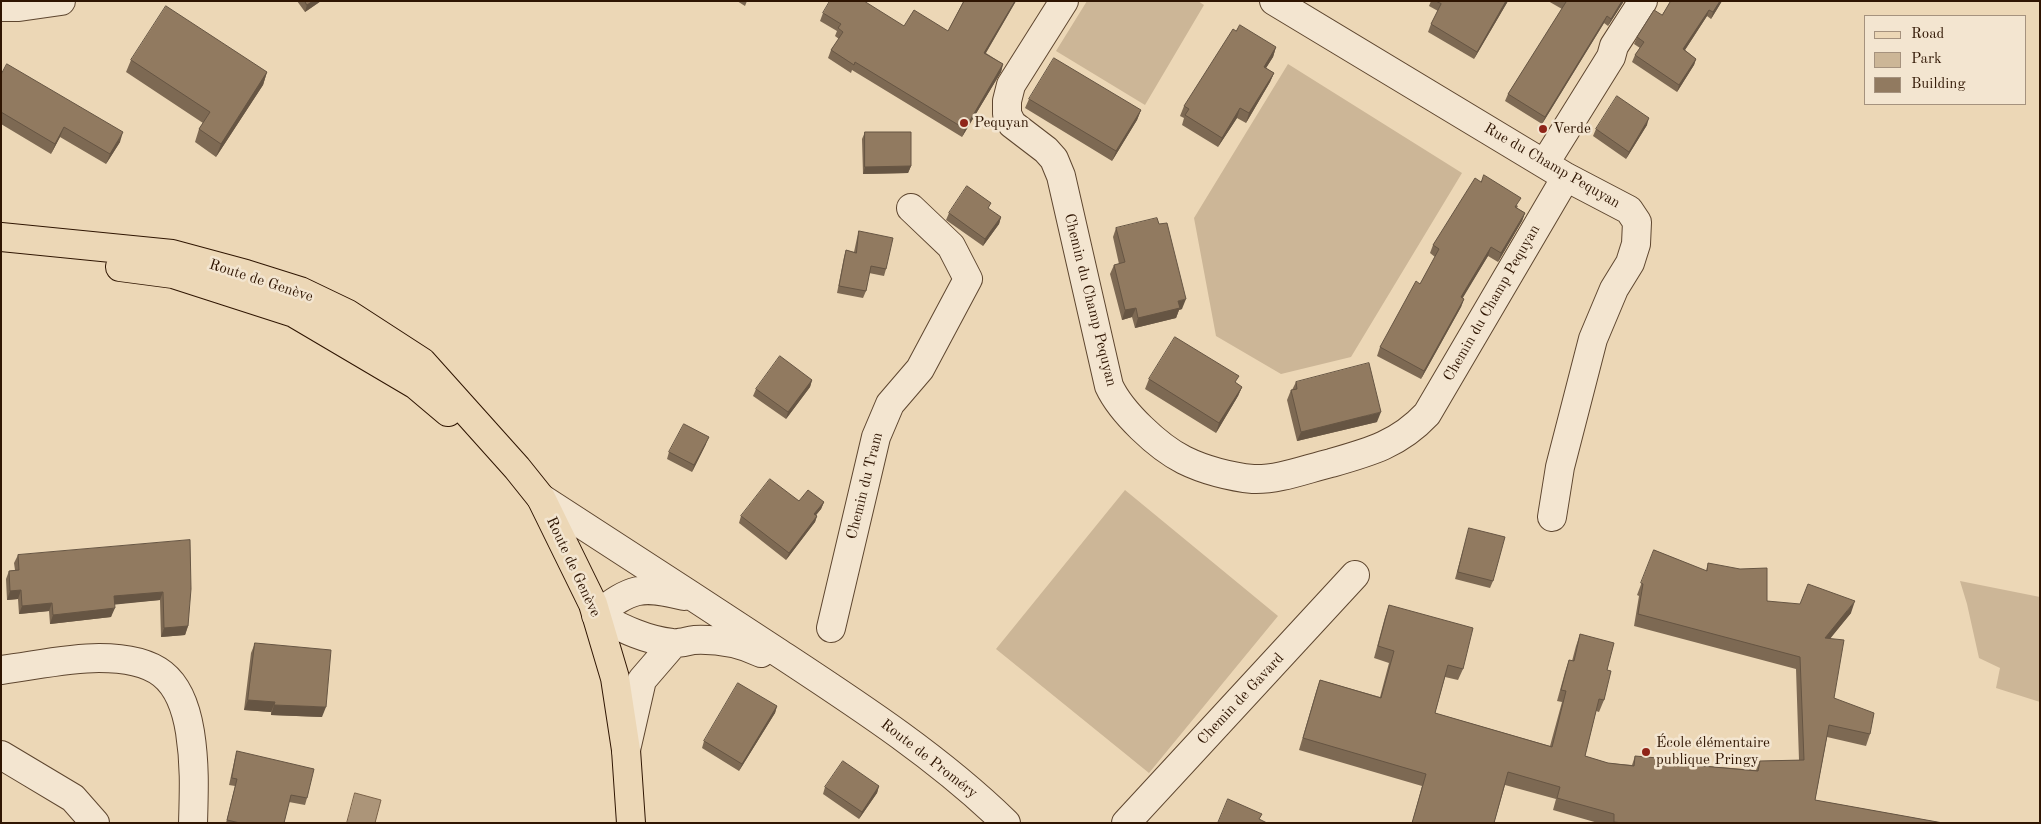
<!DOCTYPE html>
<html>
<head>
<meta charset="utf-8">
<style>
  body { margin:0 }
  #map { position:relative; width:2041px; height:824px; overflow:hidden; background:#ecd7b6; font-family:"Old Standard TT",serif }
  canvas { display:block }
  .frame { position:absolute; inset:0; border:2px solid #2f1502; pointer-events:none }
  .legend { position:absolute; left:1864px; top:15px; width:162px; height:90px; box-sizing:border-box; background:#f3e5d0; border:1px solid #a5927e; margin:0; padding:6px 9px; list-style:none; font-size:15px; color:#2f1502 }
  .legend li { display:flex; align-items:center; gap:10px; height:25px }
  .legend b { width:25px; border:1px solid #a5927e }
</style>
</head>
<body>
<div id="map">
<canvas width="2041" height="824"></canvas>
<div class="frame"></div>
<ul class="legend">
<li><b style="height:6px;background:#ecd7b6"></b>Road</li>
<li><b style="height:14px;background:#ccb697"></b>Park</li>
<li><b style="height:14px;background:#917a60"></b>Building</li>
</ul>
</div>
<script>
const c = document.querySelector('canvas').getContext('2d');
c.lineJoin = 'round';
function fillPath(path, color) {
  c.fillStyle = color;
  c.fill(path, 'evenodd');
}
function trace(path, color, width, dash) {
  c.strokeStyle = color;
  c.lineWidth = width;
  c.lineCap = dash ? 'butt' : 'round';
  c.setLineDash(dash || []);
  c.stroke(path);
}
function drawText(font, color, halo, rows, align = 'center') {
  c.font = font + ' "Old Standard TT",serif';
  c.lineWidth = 5;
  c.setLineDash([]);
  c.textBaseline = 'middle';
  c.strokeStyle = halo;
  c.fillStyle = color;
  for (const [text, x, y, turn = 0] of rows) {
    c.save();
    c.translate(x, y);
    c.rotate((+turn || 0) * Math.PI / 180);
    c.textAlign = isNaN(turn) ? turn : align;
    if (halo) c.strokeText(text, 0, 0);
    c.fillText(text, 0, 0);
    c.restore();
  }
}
fillPath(new Path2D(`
  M1087,1H1198L1204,5L1145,105L1056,51Z
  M1288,64L1462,173L1351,357L1281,374L1216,336L1194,218Z
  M1125,490L1278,616L1149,773L996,649Z
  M1960,581L2040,597V702L1996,688L2000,668L1979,658L1967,604Z`), '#ccb697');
const water = new Path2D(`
  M355,793L381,800L375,823H347Z`);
fillPath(water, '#ac9579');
trace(water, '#7a6249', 1);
const minor = new Path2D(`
  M1064,1L1011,85L1007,101V114L1012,124L1046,150L1054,159L1061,176L1109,386C1121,412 1158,447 1184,460C1204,470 1231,477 1253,479C1279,480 1306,469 1331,463C1370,452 1399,444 1427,414L1566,177
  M1274,1L1566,177L1629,210L1637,222L1636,244L1630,263L1614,289L1593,339L1560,467L1552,517
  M1,7H19L61,1
  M1545,163L1611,57L1614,46L1643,1
  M541,498C620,549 700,601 779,653C858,705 938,757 1006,823
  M684,596C640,585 632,588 596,615C620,627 644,640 672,643C679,644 687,641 694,640C718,639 740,643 761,653
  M831,628L876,437L890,404L920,369L968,279L951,246L911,208
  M1,670C32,666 68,658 99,658C156,658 181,676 190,732C195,764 194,790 193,823
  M626,750L642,680L673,644
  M1,755L73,798L95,823
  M1126,823L1355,575`);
const major = new Path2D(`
  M1,237L172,254L246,274L300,291L348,314L422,362L517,468L541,498L593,604L615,678L626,750L631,823
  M120,267L173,274L294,313L416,385L448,412`);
trace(minor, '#5e462f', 30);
trace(major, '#2f1502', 30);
trace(minor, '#f3e5d0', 28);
trace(major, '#ecd7b6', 28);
fillPath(new Path2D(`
  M297,1H321L305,12Z
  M737,1H747L745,6Z
  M961,1H1016L986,53L1003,64L1001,72L962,137L852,70L851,73L828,58L831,50L839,39L835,36L837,31L820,21L823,13L904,26L948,31L963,2Z
  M1431,1H1508L1474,59L1428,32L1431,24L1438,11L1429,6Z
  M1548,1H1624L1608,26L1604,23L1542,124L1505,101L1508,94L1562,9Z
  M1671,1H1722L1711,19L1707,16L1685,50L1696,59L1694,65L1677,92L1632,62L1635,55L1640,48L1634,44L1637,37L1662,15Z
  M1276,47L1273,57L1266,68L1274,73L1270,82L1246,123L1237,118L1218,147L1182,125L1184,118L1180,116L1184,106Z
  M131,60L267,72L263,85L216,157L195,142L199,129L203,123L126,72Z
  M1,75L120,142L106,164L60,137L51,154L1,124Z
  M1029,99L1141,110L1137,120L1112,161L1025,108Z
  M1647,125L1626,159L1593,136L1596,129Z
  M865,132L911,166L908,173L863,174L862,139Z
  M1481,182L1518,206L1517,208L1525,213L1522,221L1498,262L1488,256L1462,298L1464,299L1461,307L1421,379L1377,356L1380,347L1420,284L1435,257L1430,253L1433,245Z
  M949,213L1001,217L999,224L983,246L946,220Z
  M1116,228L1182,309L1179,310L1176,318L1135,328L1132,317L1122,320L1110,274L1114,265L1119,264L1113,237Z
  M859,231L886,269L884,276L869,273L866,291L863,298L837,293L844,257L846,250L854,252L857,238Z
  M1149,379L1236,383L1242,387L1238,396L1216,433L1145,389Z
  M812,380L810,387L786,419L753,396L756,389Z
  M1296,382L1377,422L1297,441L1287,400L1291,390H1292Z
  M706,444L692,472L667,459L669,452Z
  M799,501L824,502L821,509L816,515L817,516L815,522L786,560L739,523L741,516Z
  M1469,528L1493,581L1490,588L1455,579Z
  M190,540L188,626L185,635L161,637L160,600L114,604L111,617L50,624L49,611L19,614L18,599L7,600L6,579L9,571L15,570L14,563L18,555Z
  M1654,550L1706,571L1708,563L1767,601L1851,613L1830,638L1834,698L1870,734L1866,746L1827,737L1815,800L1943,823H1598L1553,810L1556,799L1505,785L1494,823H1412L1422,786L1299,750L1316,692L1320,680L1380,697L1389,663L1374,658L1385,617L1389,605L1463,669L1458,680L1445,677L1435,713L1550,746L1562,702L1557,701L1565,672L1569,660L1572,661L1576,646L1580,634L1607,670L1604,700L1599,712L1596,711L1585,756L1608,763L1632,765L1635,756L1669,763L1756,770L1760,761L1799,760L1796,669L1634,626L1639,596L1637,595Z
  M255,643L322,717L271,715V712L244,710L251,653Z
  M777,706L775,713L739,771L702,748L704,741Z
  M237,751L307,798L305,805L289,802L284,823H226L235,786L229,785L235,758Z
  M879,786L877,793L859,819L823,794L825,787Z`), '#7d6953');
fillPath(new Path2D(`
  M313,1H321L305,12L307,5Z
  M1015,1H1016L981,61L984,53Z
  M1506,1H1508L1474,59L1477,52Z
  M1622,1H1624L1608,26L1611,19Z
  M1720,1H1722L1711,19L1713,12Z
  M1709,10L1707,16L1681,56L1683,49Z
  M1607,16L1604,23L1542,124L1545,117Z
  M1276,47L1273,57L1261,76L1264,67Z
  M1696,59L1694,65L1677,92L1679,85Z
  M1003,64L1001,72L962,137L965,129Z
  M267,72L263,85L216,157L221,144Z
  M1274,73L1270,82L1246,123L1249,113Z
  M1240,108L1237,118L1218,147L1222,138Z
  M1141,110L1137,120L1112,161L1116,151Z
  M1649,118L1647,125L1626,159L1629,152Z
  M64,127L60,137L51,154L55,144Z
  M123,132L120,142L106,164L110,154Z
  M911,166L908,173L863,174L865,167Z
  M1525,213L1522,221L1498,262L1501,253Z
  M1001,217L999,224L983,246L985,239Z
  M1491,247L1488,256L1458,306L1461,297Z
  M1186,299L1182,309L1179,310L1176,318L1135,328L1138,318L1178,301Z
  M1464,299L1461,307L1421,379L1424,371Z
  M1136,308L1132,317L1122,320L1125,310Z
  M812,380L810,387L786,419L788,412Z
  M1242,387L1238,396L1216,433L1219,423Z
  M1381,412L1377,422L1297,441L1301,432Z
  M709,437L706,444L692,472L694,465Z
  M824,502L821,509L812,520L814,514Z
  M817,516L815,522L786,560L789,553Z
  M21,590L18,599L7,600L10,591Z
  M163,592L160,600L111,605L114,596Z
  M1855,601L1851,613L1821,650L1825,638Z
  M52,603L49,611L19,614L22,606Z
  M115,608L111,617L50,624L53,615Z
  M188,626L185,635L161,637L164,628Z
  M248,700L275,702L271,712L244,710Z
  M274,705L326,707L322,717L271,715Z
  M777,706L775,713L739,771L742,764Z
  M879,786L877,793L859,819L862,812Z`), '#665543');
const building = new Path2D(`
  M305,1H313L307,5Z
  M830,1H864L904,26L914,10L948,31L964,1H1015L984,53L1003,64L965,129L855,62L854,65L831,50L843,32L838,28L841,24L823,13Z
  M1436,1H1506L1477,52L1431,24L1441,4Z
  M1564,1H1622L1611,19L1607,16L1545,117L1508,94L1566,2Z
  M1671,1H1720L1713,12L1709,10L1683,49L1696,59L1679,85L1635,55L1644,42L1637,37L1654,10L1662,15Z
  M166,6L267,72L221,144L199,129L210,112L131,60Z
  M1240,25L1276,47L1264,67L1274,73L1249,113L1240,108L1222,138L1185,115L1189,109L1184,106L1233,29L1236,31Z
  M1054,58L1141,110L1116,151L1029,99Z
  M7,64L123,132L110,154L64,127L55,144L1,112V75Z
  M1617,96L1649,118L1629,152L1596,129Z
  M865,132H911V166L865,167Z
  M1484,175L1521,198L1515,207L1525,213L1501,253L1491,247L1461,297L1464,299L1424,371L1380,347L1416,281L1420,284L1439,249L1433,245L1475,178L1481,182Z
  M967,186L991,203L988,208L1001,217L985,239L949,213Z
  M1157,218L1159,224L1167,223L1186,299L1178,301L1180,308L1138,318L1136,308L1125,310L1114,265L1125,262L1116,228Z
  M859,231L893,238L886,269L871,266L866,291L839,286L846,250L856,253Z
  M1175,337L1239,376L1235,382L1242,387L1219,423L1149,379Z
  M780,356L812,380L788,412L756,389Z
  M1369,363L1381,412L1301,432L1291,390L1297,389L1296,382Z
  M684,424L709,437L694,465L669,452Z
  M770,479L799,501L808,490L824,502L814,514L817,516L789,553L741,516Z
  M1469,528L1505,537L1493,581L1458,572Z
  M190,540L191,589L188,626L164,628L163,592L114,596L115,608L53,615L52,603L22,606L21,590L10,591L9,571L19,570L18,555Z
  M1654,550L1707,571L1708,563L1740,569L1767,568V601L1800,604L1808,584L1855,601L1825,638L1844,640L1834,698L1874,713L1870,734L1829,725L1815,800L1943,823H1623L1614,822V814L1557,798L1560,787L1508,772L1494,823H1412L1426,774L1303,738L1320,680L1381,698L1394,651L1378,646L1389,605L1473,628L1463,669L1448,665L1435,713L1552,747L1566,691L1561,690L1569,660L1574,661L1580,634L1614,643L1607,670L1611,671L1604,700L1599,699L1585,756L1608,763L1634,766L1635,756L1669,759V763L1758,771L1760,761L1804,760L1800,657L1638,614L1643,584L1641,583Z
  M255,643L331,650L326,707L274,705L275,702L248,700Z
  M738,683L777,706L742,764L704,741Z
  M237,751L314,769L307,798L291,795L284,823H240L227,820L237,779L232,778Z
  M843,761L879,786L862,812L825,787Z
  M1228,799L1262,814L1259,819L1267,823H1218Z`);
fillPath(building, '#917a60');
trace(building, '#665543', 1);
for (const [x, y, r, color] of [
  [964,123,5,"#8f2418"],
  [1543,129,5,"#8f2418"],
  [1646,752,5,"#8f2418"]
]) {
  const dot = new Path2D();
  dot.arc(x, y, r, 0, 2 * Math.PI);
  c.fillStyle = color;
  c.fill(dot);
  trace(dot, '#f3e5d0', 2);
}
drawText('15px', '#2f1502', '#f3e5d0', [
  ["Pequyan",974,123],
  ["Verde",1553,129],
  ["École élémentaire",1656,743],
  ["publique Pringy",1656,760]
], 'left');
drawText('15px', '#2f1502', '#f3e5d0', [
  ["Rue du Champ Pequyan",1552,166,30],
  ["Route de Genève",261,281,18],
  ["Chemin du Champ Pequyan",1090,300,76],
  ["Chemin du Champ Pequyan",1492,303,-60],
  ["Chemin du Tram",865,486,-76],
  ["Route de Genève",573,567,65],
  ["Chemin de Gavard",1241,699,-47],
  ["Route de Proméry",929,759,38]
]);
</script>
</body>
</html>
